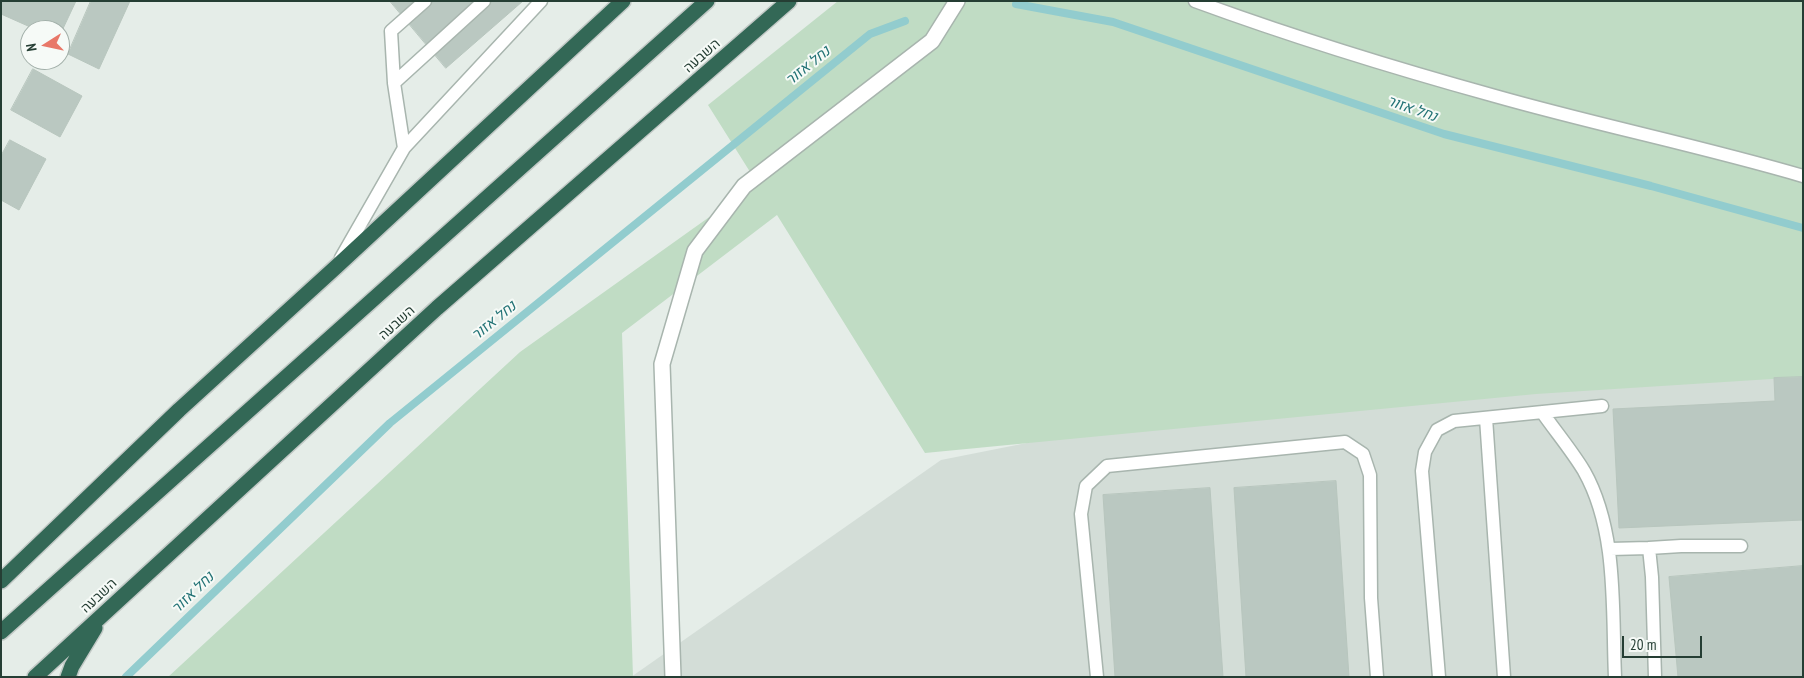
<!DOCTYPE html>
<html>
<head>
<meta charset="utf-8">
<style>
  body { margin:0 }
  #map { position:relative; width:1804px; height:678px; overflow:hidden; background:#e5ede8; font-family:"PT Sans Narrow",sans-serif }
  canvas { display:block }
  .frame { position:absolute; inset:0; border:2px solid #253e34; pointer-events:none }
  .north { position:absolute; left:20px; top:20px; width:50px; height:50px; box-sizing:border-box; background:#f6faf7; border:1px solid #a2afa9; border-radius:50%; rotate:260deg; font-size:14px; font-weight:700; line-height:20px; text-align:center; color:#253e34 }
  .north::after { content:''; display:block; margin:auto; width:18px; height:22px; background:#e87768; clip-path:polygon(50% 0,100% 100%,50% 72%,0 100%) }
  .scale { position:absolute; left:1622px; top:636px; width:80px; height:22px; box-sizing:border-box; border:2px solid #253e34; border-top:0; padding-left:6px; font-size:15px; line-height:18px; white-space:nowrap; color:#253e34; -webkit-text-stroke:4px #f6faf7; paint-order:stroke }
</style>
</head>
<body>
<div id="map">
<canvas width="1804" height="678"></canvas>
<div class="frame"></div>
<div class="north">N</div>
<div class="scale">20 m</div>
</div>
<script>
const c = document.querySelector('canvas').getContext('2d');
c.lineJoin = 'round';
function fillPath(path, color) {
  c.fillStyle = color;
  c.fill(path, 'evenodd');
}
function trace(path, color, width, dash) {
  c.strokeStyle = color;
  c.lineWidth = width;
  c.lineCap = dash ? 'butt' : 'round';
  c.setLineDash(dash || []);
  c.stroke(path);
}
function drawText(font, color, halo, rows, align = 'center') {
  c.font = font + ' "PT Sans Narrow",Heebo,sans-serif';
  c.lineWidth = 4;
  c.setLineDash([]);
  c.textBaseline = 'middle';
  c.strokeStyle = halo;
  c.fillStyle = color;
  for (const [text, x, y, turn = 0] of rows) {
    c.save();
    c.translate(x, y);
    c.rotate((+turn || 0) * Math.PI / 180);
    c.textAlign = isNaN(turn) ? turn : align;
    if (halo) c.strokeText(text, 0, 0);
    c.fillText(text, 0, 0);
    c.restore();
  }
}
fillPath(new Path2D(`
  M1803,340V677H631L941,460L1329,383Z`), '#d3ddd7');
fillPath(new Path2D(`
  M838,1H1803V377L1536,394L925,453L777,215L622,333L633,677H168L520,352L757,183L708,105Z`), '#c0dcc4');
trace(new Path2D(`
  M1016,4L1113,22L1444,134L1651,186L1803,228
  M126,677L390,423L870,34L905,21`), '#92ccce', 8);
const building = new Path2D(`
  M1,1H76L60,35V30H37L1,14Z
  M91,1H130L99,69L68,54Z
  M390,1H523L446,68Z
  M33,69L82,96L60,137L11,110Z
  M10,140L46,159L19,210L1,200V156Z
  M1803,377V520L1619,528L1613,409L1775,401L1774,378Z
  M1336,481L1349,677H1246L1234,488Z
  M1210,488L1223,677H1115L1103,495Z
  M1803,566V677H1678L1669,577Z`);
fillPath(building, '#bac8c1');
trace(building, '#b8c6be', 1);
const lane = new Path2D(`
  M1195,1C1293,37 1394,68 1495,96C1597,125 1701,146 1803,176
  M394,83L484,1
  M404,148L541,1
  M341,258L404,148L394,83L391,31L425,1
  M1542,412C1556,432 1572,451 1584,471C1618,531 1612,610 1615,677
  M1486,418L1504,677
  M1610,549L1649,548
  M1097,677L1081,514L1086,486L1107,466L1345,442L1363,454L1370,475L1371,598L1377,677
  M1439,677L1422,471L1425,452L1437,430L1454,421L1602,406
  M1655,677L1652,577L1649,548L1681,546H1741`);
const street = new Path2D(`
  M673,677L662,364L695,251L744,186L932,41L957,1`);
const highway = new Path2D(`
  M1,581L179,410L336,267L623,1
  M1,632L707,1
  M35,677L437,308L789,1
  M68,677L72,666L95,628`);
trace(lane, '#a8b5ae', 15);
trace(street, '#a8b5ae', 18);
trace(highway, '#c2c9c6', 18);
trace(lane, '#fff', 12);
trace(street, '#fff', 15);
trace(highway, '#336856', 15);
drawText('14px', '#253e34', '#f6faf7', [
  ["השבעה",702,56,-41],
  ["השבעה",397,323,-42],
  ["השבעה",99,596,-43]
]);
drawText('italic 15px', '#237376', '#f6faf7', [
  ["נחל אזור",808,66,-39],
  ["נחל אזור",1412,109,19],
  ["נחל אזור",494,321,-39],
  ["נחל אזור",193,593,-44]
]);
</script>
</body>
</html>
